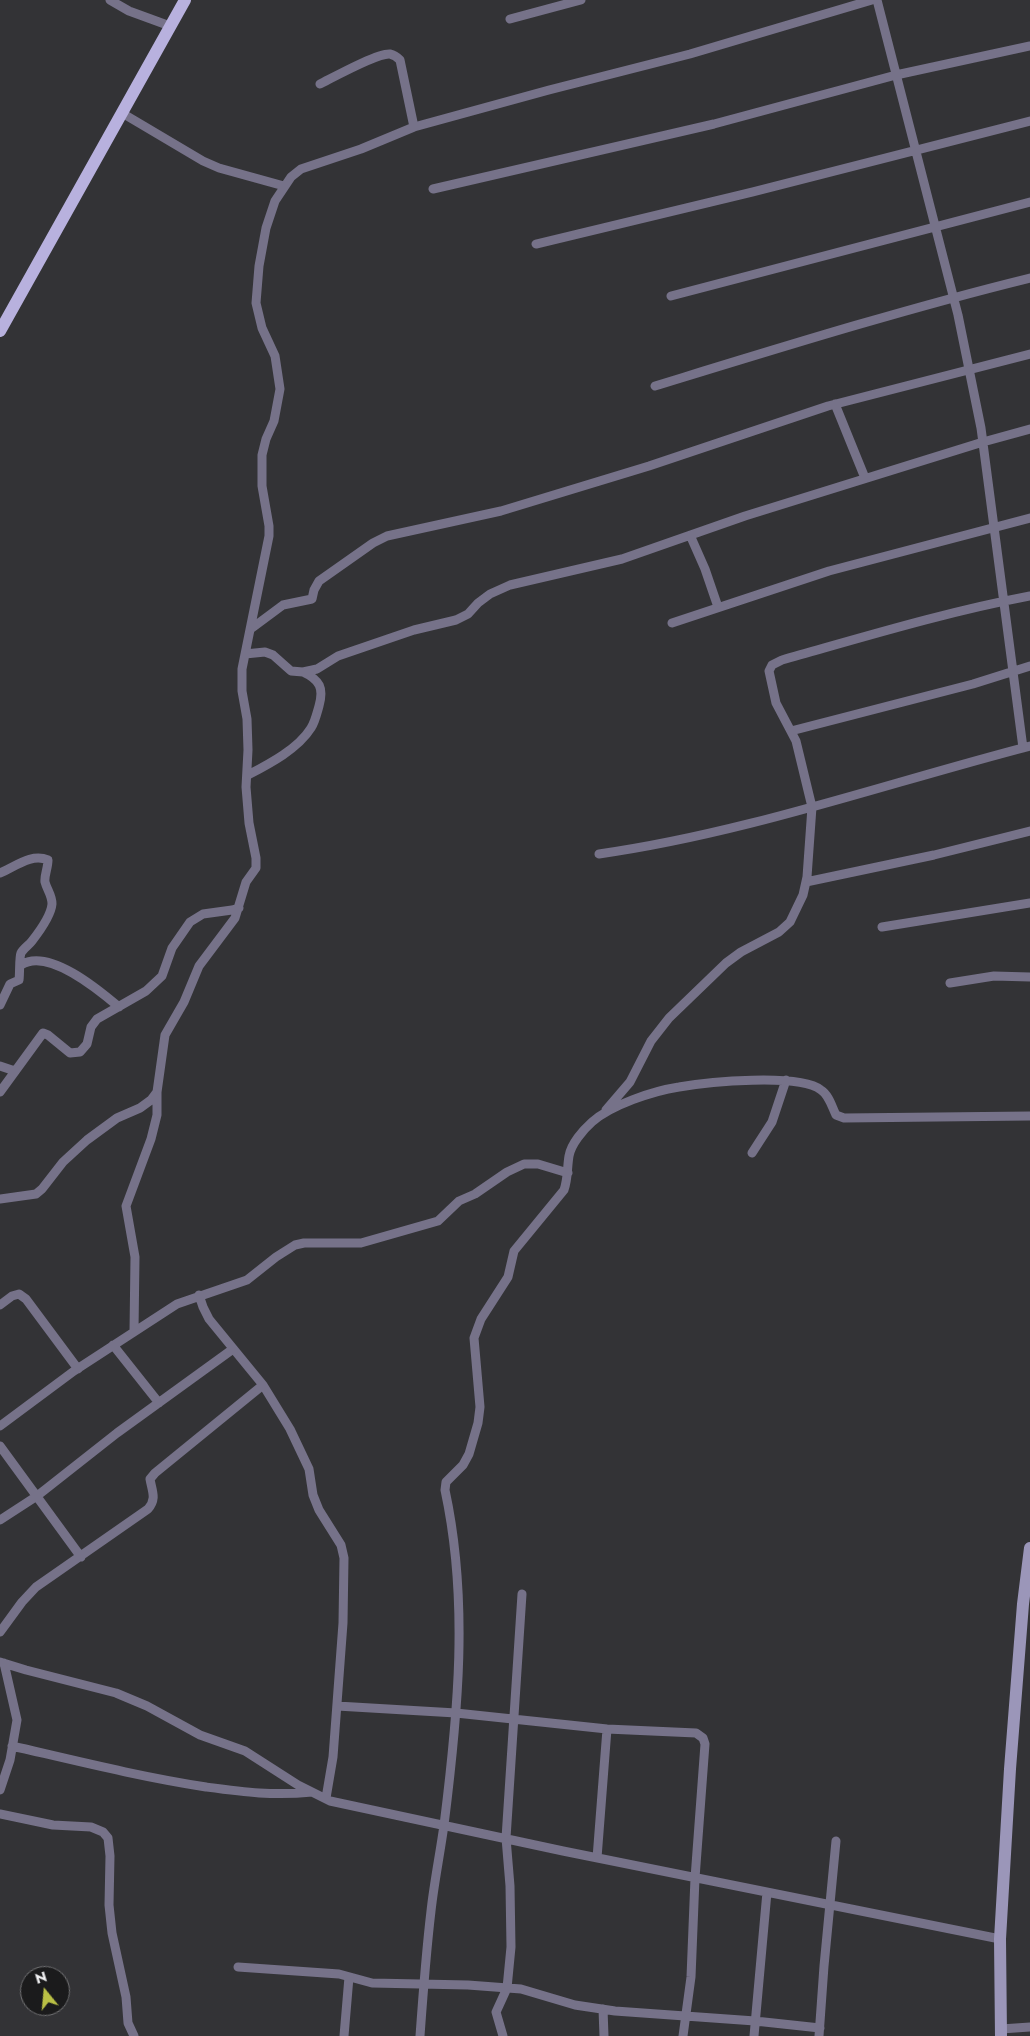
<!DOCTYPE html>
<html>
<head>
<meta charset="utf-8">
<style>
  body { margin:0 }
  #map { position:relative; width:1030px; height:2036px; overflow:hidden; background:#333336; font-family:Jost,sans-serif }
  canvas { display:block }
  .north { position:absolute; left:20px; top:1966px; width:50px; height:50px; box-sizing:border-box; background:#1b1b1c; border:1px solid #727274; border-radius:50%; rotate:343deg; font-size:14px; font-weight:700; line-height:20px; text-align:center; color:#f5f5f7 }
  .north::after { content:''; display:block; margin:auto; width:18px; height:22px; background:#bac045; clip-path:polygon(50% 0,100% 100%,50% 72%,0 100%) }
</style>
</head>
<body>
<div id="map">
<canvas width="1030" height="2036"></canvas>
<div class="north">N</div>
</div>
<script>
const c = document.querySelector('canvas').getContext('2d');
c.lineJoin = 'round';
function trace(path, color, width, dash) {
  c.strokeStyle = color;
  c.lineWidth = width;
  c.lineCap = dash ? 'butt' : 'round';
  c.setLineDash(dash || []);
  c.stroke(path);
}
trace(new Path2D(`
  M110,0L129,11L170,26
  M877,0L958,315L981,428L1023,748
  M510,19L581,0
  M320,84C334,77 377,53 390,54C395,55 397,57 400,60L414,127
  M122,113L203,161L219,168L284,186
  M433,189L714,124L896,75L1030,46
  M536,244L752,192L1030,121
  M671,296L1030,202
  M655,386C779,348 904,309 1030,278
  M835,404L865,478
  M690,535L705,569L718,607
  M672,623L829,571L1030,518
  M252,628L283,605L312,599L314,590L319,581L373,543L387,536L501,511L649,466L828,406L1030,354
  M245,654L265,652L273,655L291,671L303,672L317,669L338,656L414,630L456,620L468,614L478,603L490,594L510,585L622,559L745,516L983,442L1030,429
  M791,731L973,684L1030,666
  M248,775C269,764 298,749 311,728C315,722 317,713 319,706C324,688 320,680 303,672
  M599,854C746,833 887,783 1030,746
  M0,873C15,867 31,853 48,860C48,868 44,876 45,882C47,890 52,895 52,904C51,916 39,932 32,941C29,945 23,949 21,953C19,958 20,973 19,980L10,984L0,1005
  M806,882L934,855L1030,831
  M882,927L1030,903
  M21,965C48,947 99,990 119,1007
  M950,983L994,976L1030,977
  M0,1066L15,1071
  M0,1092L43,1033L48,1035L70,1053L80,1052L87,1044L91,1027L97,1019L146,991L162,976L172,948L190,922L203,914L232,910L239,908
  M606,1110L630,1082L651,1041L669,1018L726,963L741,952L779,932L790,922L803,895L807,877L812,807L796,741L776,703L769,671L772,665L782,660C864,637 946,612 1030,596
  M752,1153L772,1122L786,1080
  M0,1199L36,1194L42,1189L63,1162L87,1140L117,1118L140,1108L151,1100L157,1092
  M199,1295L203,1307L209,1319L263,1385L290,1429L309,1469L313,1495L319,1510L341,1545L344,1558L343,1623L333,1757L326,1798
  M0,1305L12,1296L19,1294L26,1299L78,1369
  M134,1331L135,1257L126,1206L151,1139L157,1115V1092L165,1035L184,1002L199,966L235,918L246,882L256,868V858L249,823L246,787L248,750L247,719L242,691V669L269,536V526L262,486V455L266,439L274,421L280,389L275,356L262,328L256,303L259,266L266,228L275,201L291,177L301,169L361,149L414,127L549,90L690,54L872,0
  M113,1345L159,1403
  M0,1426L74,1371L177,1304L247,1280L276,1257L295,1245L304,1243H361L438,1221L459,1201L475,1194L507,1172L524,1164H538L568,1173
  M0,1446L81,1557
  M0,1520L37,1496L117,1433L233,1349
  M0,1632L22,1602L36,1587L148,1509C157,1499 152,1491 150,1479L155,1473L263,1385
  M0,1662L26,1670L116,1693L147,1706L200,1735L245,1751L298,1785L330,1801L563,1851L1000,1939
  M337,1706L456,1713L607,1729L696,1733L703,1738L705,1744L695,1878L691,1977L683,2036
  M12,1746C77,1761 141,1777 206,1787C244,1792 274,1796 312,1792
  M0,1790L10,1760L17,1720L4,1663
  M0,1814L53,1825L91,1827L103,1832L108,1838L110,1856L109,1905L112,1933L126,1997L128,2023L134,2036
  M597,1858L607,1729
  M238,1967L339,1974L372,1983L468,1985L521,1989L575,2005L615,2011L755,2021L820,2028
  M603,2009L604,2036
  M1001,2029L1030,2027
  M344,2036L349,1977
  M420,2036C423,1994 426,1953 431,1911C434,1883 440,1854 444,1825C458,1714 469,1601 445,1490L446,1482L463,1465L469,1454L478,1423L480,1407L474,1338L481,1319L508,1277L514,1251L564,1190C568,1179 567,1168 569,1156C571,1144 583,1130 592,1122C611,1105 653,1091 679,1087C707,1082 799,1073 821,1090C829,1095 832,1107 836,1115L844,1118L1030,1116
  M503,2036L496,2012L507,1988L511,1947L510,1886L506,1838L522,1594
  M754,2036L767,1892
  M819,2036L824,1966L836,1841`), '#767289', 9);
trace(new Path2D(`
  M1001,2036L1000,1939L1010,1769L1023,1604L1030,1548`), '#9b96b9', 12);
trace(new Path2D(`
  M0,331L185,0`), '#b8b1de', 12);
</script>
</body>
</html>
